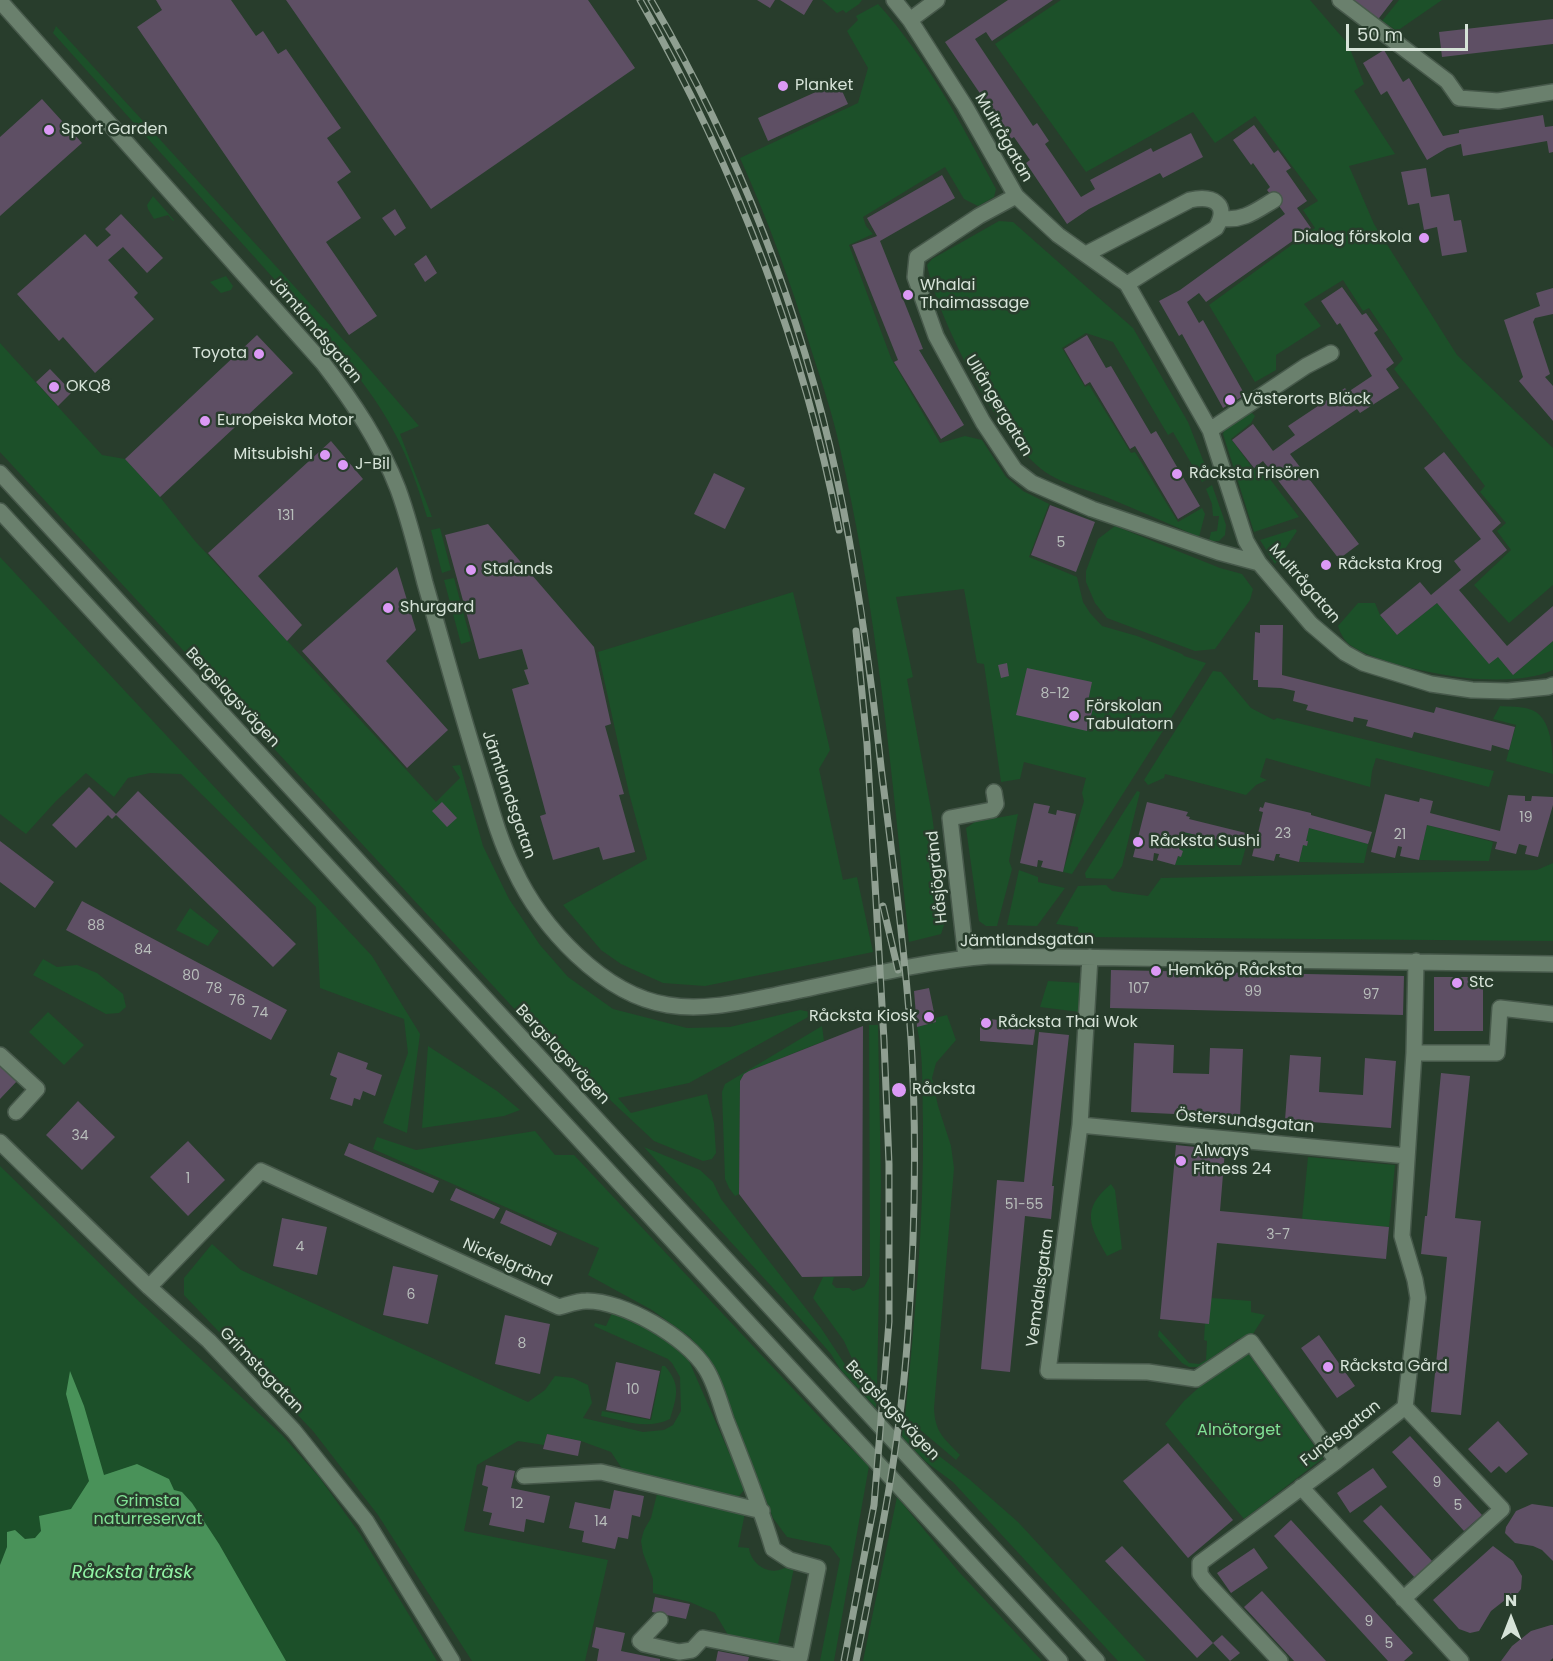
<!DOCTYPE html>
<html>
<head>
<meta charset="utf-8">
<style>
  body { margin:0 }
  #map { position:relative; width:1553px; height:1661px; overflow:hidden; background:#283d2c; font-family:Poppins,sans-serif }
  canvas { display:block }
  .north { position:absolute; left:1481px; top:1589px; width:60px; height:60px; -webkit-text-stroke:4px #283d2c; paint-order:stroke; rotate:0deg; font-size:16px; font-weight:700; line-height:24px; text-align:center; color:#d6e3d8 }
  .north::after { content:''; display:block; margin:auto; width:21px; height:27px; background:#d6e3d8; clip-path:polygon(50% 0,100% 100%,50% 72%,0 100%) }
  .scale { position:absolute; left:1346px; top:24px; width:122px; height:27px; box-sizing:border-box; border:3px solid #d6e3d8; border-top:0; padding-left:8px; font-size:18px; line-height:21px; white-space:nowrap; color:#d6e3d8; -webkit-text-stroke:4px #283d2c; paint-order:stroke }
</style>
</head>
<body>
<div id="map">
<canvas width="1553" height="1661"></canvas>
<div class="north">N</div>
<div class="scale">50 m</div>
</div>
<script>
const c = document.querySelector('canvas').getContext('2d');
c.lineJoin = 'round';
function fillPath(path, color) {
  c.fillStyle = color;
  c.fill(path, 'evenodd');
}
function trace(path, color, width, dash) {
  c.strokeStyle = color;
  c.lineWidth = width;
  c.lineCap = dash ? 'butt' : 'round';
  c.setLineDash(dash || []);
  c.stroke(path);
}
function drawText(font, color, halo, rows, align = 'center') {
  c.font = font + ' Poppins,sans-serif';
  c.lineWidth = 5;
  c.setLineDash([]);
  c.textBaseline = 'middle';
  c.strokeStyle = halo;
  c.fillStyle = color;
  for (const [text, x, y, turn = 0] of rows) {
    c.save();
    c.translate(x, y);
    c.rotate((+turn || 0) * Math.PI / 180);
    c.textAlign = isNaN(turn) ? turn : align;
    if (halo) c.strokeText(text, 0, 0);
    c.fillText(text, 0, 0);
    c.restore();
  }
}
fillPath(new Path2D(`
  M822,0H862L859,4L846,13L843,10L837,13Z
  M1061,0H1310L1348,44L1364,84L1354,91L1395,154L1349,166L1374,224L1457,355L1553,448V585L1509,623L1474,585L1511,550L1497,531L1506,523L1480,492L1485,486L1394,369L1403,359L1369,308L1363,311L1343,280L1304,304L1321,326L1276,355V370L1255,382L1209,305L1315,228L1303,210L1318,201L1255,116L1215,143L1193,112L1086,172L995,44Z
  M1399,0H1442L1397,31L1382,21Z
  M878,4C927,58 962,125 996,189L994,197L978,206L964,199L945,167L863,217L866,226L873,234L849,245L891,358L940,443L965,436L982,440L1006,477L1023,491L1049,504L1029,557L1077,577L1083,602L1090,613L1102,626L1137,636L1182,654L1184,656L1206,663L1072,874L1063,872L1084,801L1082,793L1086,778L1024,762L1020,779L1001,782L984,664L977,663L964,589L896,597L913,677L907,679L932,815L946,919L941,934L909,942C892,775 877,608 839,444C832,412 821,380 811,349C791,283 768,220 740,158L858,103L868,68L847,31L858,20L856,16Z
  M56,26L359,357L419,426L400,434L432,517H427C418,487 408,457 393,430C378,401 357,375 337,349L53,33Z
  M153,196L174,220L173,221L168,215L154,219L148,209L147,205Z
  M999,221L1013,222L1133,328L1188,422L1210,478L1202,482L1173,432L1168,435L1113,342L1086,333L1062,348L1085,387L1089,385L1131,453L1135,452L1178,522L1202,508L1205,514L1199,537C1168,523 1137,510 1106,497C1088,490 1067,485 1050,475C1002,446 938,320 927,265L932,259Z
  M226,276L233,286L231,290L221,293L210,282Z
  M0,343L102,455L125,459L160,497L195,541L436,802L460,778L452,766L460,765L483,846L509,899L540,945L568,977L613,1009L687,1028L730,1027L800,1010L810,1012V1016L689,1083L618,1098L631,1113L707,1094L714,1123L716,1153L712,1159L703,1161L654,1141L607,1097L589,1075L580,1073L578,1076L569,1068L0,452Z
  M1251,412L1255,416L1251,423L1231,439L1254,470L1260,466L1299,517L1254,532L1223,434L1225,428Z
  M1212,485L1226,525L1225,535L1219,541H1209L1211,532L1217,531L1219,516H1213L1212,504L1206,489Z
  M1115,526L1220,568L1242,574L1253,589L1250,600L1215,649L1195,651L1107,618L1095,603L1086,582V571L1098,539Z
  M440,528L451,570L442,573L431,530Z
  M1295,529L1297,531L1275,564L1260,540Z
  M0,557L372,956L420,1034L407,1133L383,1123L408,1053L404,1019L320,988L316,907L181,774L150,773L128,778L114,797L86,773L56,801L26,834L0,814Z
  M454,578L471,641L461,644L444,580Z
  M793,592L830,750L819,769L843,880L857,877L873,952L705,986L663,983L621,964L601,950L563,905L647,859L629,793L598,652Z
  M1358,603H1375L1380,615L1397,635L1437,603L1498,657L1513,675L1553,641V670C1532,680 1502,680 1480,679C1449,678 1375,663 1350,645C1344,640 1340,633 1338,626Z
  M1213,671L1221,672L1251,708L1274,720L1277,718L1494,771L1489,787L1376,758L1372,771L1370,787L1266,758L1260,777L1267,780L1256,785L1246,795L1165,774L1164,778L1148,785L1144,780Z
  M1500,706C1509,707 1520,706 1529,709C1553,715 1553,754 1553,774L1506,761L1516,725L1493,719Z
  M1137,791L1140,792L1122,866L1113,879L1086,878L1085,873Z
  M1018,814L1009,861L1012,869L997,926H986L979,921L966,828L975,822Z
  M1427,825L1493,842L1489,861L1419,860Z
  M1309,828L1368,844L1364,863L1299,862L1303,845H1308V842L1306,841Z
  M1183,832L1246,846L1241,865H1175L1178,856L1181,857L1182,851L1179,849Z
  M1553,863V941L1079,937L1078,927L1056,924L1078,886L1106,885L1112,891L1148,896L1161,878L1537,870Z
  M1019,870L1038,877V882L1065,888L1037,926L1007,925Z
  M190,908L219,931L208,946L176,930Z
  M43,959L57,967L77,965L97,973L123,994L126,1007L119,1013L106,1014L33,975Z
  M1048,981L1082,983L1080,1012L1040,1007Z
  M48,1012L84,1045L64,1065L29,1032Z
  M947,1015L956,1040L936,1063L932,1078L938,1106L951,1146L954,1168L934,1408C935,1433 944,1438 960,1455L956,1460L905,1417C915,1319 924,1221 923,1123C922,1091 924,1058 917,1027L936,1022L935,1018Z
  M869,1025H878L881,1184L877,1387L854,1363L844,1341L813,1298L823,1277H834L832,1284L836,1288H849L853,1291L864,1287L870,1276Z
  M822,1026L824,1041L749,1071L744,1074L740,1081L739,1194L735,1196L729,1188L725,1179L722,1092L725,1084Z
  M428,1046L497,1091L520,1110L504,1116L422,1128Z
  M535,1131L555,1155H574L825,1423L869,1466L834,1661H820L840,1559L830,1546L787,1537L773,1518L714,1368L690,1337L652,1310L588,1275L599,1248L373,1149L377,1137L416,1150Z
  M644,1147L700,1170L713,1182L721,1199L821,1328L846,1366L876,1398V1408L840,1369L831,1354L783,1299Z
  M1308,1157L1395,1165L1389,1227L1302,1219Z
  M0,1166L129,1292L282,1435L319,1477L360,1534L437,1661H0Z
  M1111,1184L1115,1190L1122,1249L1107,1256C1090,1226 1080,1210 1111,1184Z
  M212,1244L241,1270L528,1402L545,1390L555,1376L573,1378L588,1385L592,1403L583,1418L643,1432L664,1430L673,1425L681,1411L680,1377L672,1363L668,1359L594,1326L595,1323L606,1326L612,1313L653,1332L666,1339L689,1361L745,1489L739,1496L733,1497L623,1470L611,1452L581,1441L547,1434L544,1445L518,1441L477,1465L464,1531L608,1560L585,1661H472L378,1515L313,1431L184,1295V1278Z
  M1211,1298L1251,1301V1312L1265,1315L1251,1337L1238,1339L1199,1367H1189L1182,1363L1158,1336L1159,1330L1189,1363L1199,1364L1206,1360L1207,1341L1204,1340L1205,1323Z
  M1248,1353L1323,1458L1244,1519L1165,1424L1184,1401L1206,1381Z
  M662,1366H665C681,1385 677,1396 670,1419C647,1430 625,1421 601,1416L602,1411L651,1420Z
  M903,1428L969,1479L1018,1522L1146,1661H1118L953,1482L926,1462L902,1437Z
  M657,1494L745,1513L738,1547L749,1548C750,1561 765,1574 779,1570C785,1568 786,1567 794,1568L778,1644L728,1635L715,1613L690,1602L653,1593V1579L643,1553L641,1541L644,1530L651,1518Z
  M897,1497L959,1572L1042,1661H863Z`), '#1c5029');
fillPath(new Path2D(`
  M70,1371L84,1406L104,1475L137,1464L169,1479L174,1490L182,1492L192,1503L219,1544L286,1661H0V1565L7,1547V1532L15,1530L25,1539L35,1538L41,1531L39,1516L71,1509L89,1481L66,1394Z`), '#499259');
fillPath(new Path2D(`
  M156,0H231L256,36L263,31L278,54L286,49L341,128L327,138L351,172L337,182L361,218L326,242L377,316L349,335L137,27L162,10Z
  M286,0H588L635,68L431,209Z
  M757,0H775L770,8Z
  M780,0H813L804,15Z
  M1008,0H1053L992,41L986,32L975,39L1033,126L1037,123L1049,141L1045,144L1081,197L1095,189L1090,180L1151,148L1153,152L1191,133L1203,157L1163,178L1160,173L1089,209L1067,224L1026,163L1030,160L1014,137L1011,139L945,42Z
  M1348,0H1393L1376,22Z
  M1553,19V44L1442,57L1439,32Z
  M1384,50L1403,82L1409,78L1443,136L1459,133V130L1543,115L1545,127L1553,126V152L1549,153L1547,141L1463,156L1461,144L1447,148L1427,160L1387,91L1381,95L1363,63Z
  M838,82L848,104L768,141L758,118Z
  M42,99L82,143L0,216V137Z
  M1254,125L1274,153L1278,150L1291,168L1286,171L1307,201L1297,208L1311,228L1206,302L1199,293L1187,302L1199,323L1203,320L1245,395L1223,408L1182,334L1179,336L1159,301L1180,290L1285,214L1267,190L1270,187L1253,163L1251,165L1233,140Z
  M1426,168L1431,197L1449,194L1454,221L1461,220L1467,252L1442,256L1437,227L1424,230L1419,203L1408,205L1401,172Z
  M942,175L955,198L880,241L923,349L919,350L964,425L941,439L894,362L898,360L852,245L877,236L867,218Z
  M395,209L406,228L395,236L382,218Z
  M121,214L163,258L147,273L123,247L108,260L138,293L134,297L154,319L95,373L63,337L59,341L17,294L85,234L97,247L111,235L105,229Z
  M426,255L437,273L425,282L414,264Z
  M1342,287L1362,315L1366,313L1378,330L1374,333L1394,363L1386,369L1399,388L1360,413L1357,409L1290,454L1359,544L1339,559L1263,461L1254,468L1232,440L1253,424L1273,451L1295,435L1288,426L1345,388L1348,392L1372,376L1340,323L1337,325L1321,301Z
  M1553,288V314L1535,318L1533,322L1550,374L1545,377L1553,386V421L1519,381L1523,377L1504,320L1540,306L1536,293Z
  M257,335L293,373L160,497L125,459Z
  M1087,335L1106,368L1111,366L1151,434L1156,431L1200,506L1178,519L1135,446L1130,449L1090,382L1085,385L1064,349Z
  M50,369L72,392L58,406L36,382Z
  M331,441L363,479L258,576L302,625L287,641L208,553Z
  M1444,452L1501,523L1492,531L1507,550L1459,590L1507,646L1553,606V641L1513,675L1498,657L1489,664L1437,603L1397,635L1380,615L1420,582L1431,595L1461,570L1454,561L1481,539L1424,468Z
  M714,473L745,488L725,529L694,514Z
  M1050,505L1095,522L1076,572L1031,555Z
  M488,524L594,647L611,724L605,726L624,794L619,795L635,852L603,860L599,847L553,860L540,816L546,814L512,689L529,684L524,670L528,669L522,649L479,659L445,535Z
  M397,567L416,630L386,661L448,730L407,768L302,651Z
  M1260,625H1283L1282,675L1434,713L1436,707L1515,727L1509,750L1492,745L1491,751L1414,732L1412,738L1366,726L1368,720L1354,717L1353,722L1306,710L1308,705L1293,701L1295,691L1281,688L1258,687V680H1253L1255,632L1260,633Z
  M1007,663L1009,676L1001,678L998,665Z
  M1027,668L1092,682L1087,706L1093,708L1087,731L1016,715Z
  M89,787L116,814L138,791L296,944L273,967L116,815L112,819L108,815L76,848L52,825Z
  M1385,794L1419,802L1420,798L1433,801L1430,813L1500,831L1508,795L1525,796V801H1531L1532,796L1553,797V805L1538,857L1525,854L1527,846L1519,844L1516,854L1495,849L1497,842L1427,825L1419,860L1400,856L1402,847L1398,846L1395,858L1371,852Z
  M442,802L457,818L447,827L432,811Z
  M1147,802L1188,812L1186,816L1190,817L1189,819L1254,835L1252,841L1256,842L1263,812L1259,811L1260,807L1263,808L1265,802L1311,813V815L1372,832L1368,844L1309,828L1306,841H1308L1307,846L1303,845L1299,862L1279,857L1280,854H1276L1274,861L1252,856L1254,848L1183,832L1179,849L1183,851L1181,857L1178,856L1175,865L1157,860L1159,854L1154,853L1153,861L1133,857Z
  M1034,803L1050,806L1048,813L1056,815L1057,810L1076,814L1063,872L1041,867L1043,861L1038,860L1037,867L1020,863Z
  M0,841L54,882L35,908L0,882Z
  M82,901L287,1010L271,1040L66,930Z
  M1111,970L1404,976L1403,1015L1110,1008Z
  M1434,977H1483V1031H1434Z
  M929,988L936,1022L917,1027L914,991Z
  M980,1018L1036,1024L1033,1045L980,1041Z
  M863,1026L862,1276L802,1277L739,1194L740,1081L744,1074L749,1071Z
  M1039,1032L1069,1035L1052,1186H1054L1051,1219L1025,1216L1010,1372L981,1369L997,1180L1024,1182Z
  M1134,1043L1174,1045L1173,1073L1209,1074L1210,1048L1243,1049L1240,1117L1131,1112Z
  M338,1052L368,1063L366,1069L382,1075L375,1096L363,1091L360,1100L354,1098L352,1106L330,1099L337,1078L330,1075Z
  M1290,1055L1321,1057L1319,1092L1363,1095L1365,1058L1396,1061L1391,1128L1285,1120Z
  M0,1063L18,1080L0,1099Z
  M1441,1073L1470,1076L1455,1218L1481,1221L1461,1415L1431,1412L1447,1257L1421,1254L1425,1216H1427Z
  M78,1101L115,1137L82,1170L46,1135Z
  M188,1141L225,1180L188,1216L150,1177Z
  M349,1143L439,1181L433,1193L344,1155Z
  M1176,1145L1225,1150L1220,1211L1389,1227L1386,1259L1217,1243L1209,1324L1160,1319Z
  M456,1188L500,1208L494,1219L450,1200Z
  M506,1210L557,1233L551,1246L500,1223Z
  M282,1218L327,1227L317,1275L273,1266Z
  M393,1266L438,1275L428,1324L383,1315Z
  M505,1315L550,1324L540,1374L495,1364Z
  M1319,1335L1355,1386L1337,1398L1301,1348Z
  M616,1362L660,1371L650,1419L606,1410Z
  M1498,1421L1528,1454L1506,1473L1499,1466L1491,1473L1468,1449Z
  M547,1434L581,1441L578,1456L543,1449Z
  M1410,1436L1482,1515L1464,1531L1392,1452Z
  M1168,1443L1233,1520L1188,1558L1123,1481Z
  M486,1465L515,1471L511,1488L550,1496L544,1523L526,1519L524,1532L489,1525L492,1513L483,1511L488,1487L482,1485Z
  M1373,1468L1387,1487L1350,1513L1337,1493Z
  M614,1490L644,1496L640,1517L632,1515L628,1539L618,1537L615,1549L582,1542L584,1531L569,1528L575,1502L610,1509Z
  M1532,1504L1553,1507V1561L1542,1550L1533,1546L1515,1543L1505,1533L1506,1527L1516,1511Z
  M1381,1505L1433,1562L1415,1578L1363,1521Z
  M1291,1520L1413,1653L1404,1661H1388L1274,1536Z
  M1122,1546L1213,1643L1222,1635L1240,1653L1230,1661L1213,1643L1197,1658L1105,1561Z
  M1493,1546L1513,1561L1522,1576L1521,1589L1515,1597L1505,1600L1491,1611L1479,1631L1470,1633L1459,1629L1433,1600Z
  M1254,1548L1268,1568L1231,1593L1217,1573Z
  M1262,1591L1303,1636L1326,1661H1294L1244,1607Z
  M655,1597L690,1604L686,1619L652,1612Z
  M1551,1625H1553V1658L1550,1661H1501L1512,1646L1531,1631Z
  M596,1627L625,1633L621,1651L660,1659V1661H597L599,1649L592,1647Z
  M718,1651L749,1657L748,1661H716Z`), '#5e4f64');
const street = new Path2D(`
  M894,0L910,20L965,106L1016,196L1058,235L1127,284L1210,430L1246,541L1259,563L1311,624L1345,653L1363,663L1431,684L1472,690L1508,691L1548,687L1553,685
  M1340,0L1447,81L1459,98L1498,101L1553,92
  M0,1L323,363C353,402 380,442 398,489C409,519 417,551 425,583C444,649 462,716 483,782C492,812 500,841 514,869C541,927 603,995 668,1005C705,1011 741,1002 776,995C847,981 919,961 991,956L1553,964
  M910,20L937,0
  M1016,196L979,216L917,257L915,277L936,336L983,422L1015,470L1032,483L1092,509L1218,552L1259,563
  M1221,218C1243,222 1257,210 1274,200
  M1086,254L1190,200C1213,195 1230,204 1216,228L1127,284
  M1210,430L1306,366L1331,353
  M1090,957L1080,1125L1048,1371L1148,1372L1196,1379L1251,1342L1337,1461
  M966,958L950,818L992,810L996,804L994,792
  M1414,1053H1497L1500,1008L1553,1014
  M0,1055L37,1089L16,1112
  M1080,1125L1407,1156
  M0,1142L149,1287L209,1341L294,1431L366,1521L452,1661
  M149,1287L261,1171L559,1307C567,1305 577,1301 586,1301C622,1300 687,1337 706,1369C715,1383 720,1403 726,1420C743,1463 760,1505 773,1549L790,1560L818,1568L800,1657L703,1638L692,1650L679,1652L644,1644L640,1641L660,1620
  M524,1476L601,1472L762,1511
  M1301,1487L1461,1661
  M1403,1599L1502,1509L1405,1407
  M1280,1661L1205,1581L1200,1574V1563L1337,1461L1405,1407L1418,1298L1415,1280L1402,1236L1414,1053L1416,961`);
const secondary = new Path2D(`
  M0,473L1097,1661
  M0,511L1060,1661`);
trace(street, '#47594b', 18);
trace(secondary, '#47594b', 18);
trace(street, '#6a806d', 15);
trace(secondary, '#6a806d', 15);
const rail = new Path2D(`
  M640,0C734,165 803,343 839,530
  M651,0C737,148 801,311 837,478C858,576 871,675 882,775C893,863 905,951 911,1039C917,1136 915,1234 908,1331C901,1442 878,1552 856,1661
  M883,906L898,970
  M844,1661L874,1505L889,1322V1164L884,1040L867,744L856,631`);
trace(rail, '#8f9f91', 7);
trace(rail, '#283d2c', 4.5, [14]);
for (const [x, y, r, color] of [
  [783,86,6,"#db99f5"],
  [49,130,6,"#db99f5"],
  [1424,238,6,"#db99f5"],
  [908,295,6,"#db99f5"],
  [259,354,6,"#db99f5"],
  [54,387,6,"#db99f5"],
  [1230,400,6,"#db99f5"],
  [205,421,6,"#db99f5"],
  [325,455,6,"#db99f5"],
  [343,465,6,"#db99f5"],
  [1177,474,6,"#db99f5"],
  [1326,565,6,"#db99f5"],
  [471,570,6,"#db99f5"],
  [388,608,6,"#db99f5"],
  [1074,716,6,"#db99f5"],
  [1138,842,6,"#db99f5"],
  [1156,971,6,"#db99f5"],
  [1457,983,6,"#db99f5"],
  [929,1017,6,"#db99f5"],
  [986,1023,6,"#db99f5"],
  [899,1090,8,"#db99f5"],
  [1181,1161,6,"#db99f5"],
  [1328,1367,6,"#db99f5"]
]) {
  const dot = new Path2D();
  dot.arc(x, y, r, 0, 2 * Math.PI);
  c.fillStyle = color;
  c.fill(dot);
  trace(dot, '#283d2c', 2);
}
drawText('14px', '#b8bebb', null, [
  ["131",286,516],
  ["5",1061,543],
  ["8-12",1055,694],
  ["19",1526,818],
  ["23",1283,834],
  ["21",1400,835],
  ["88",96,926],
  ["84",143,950],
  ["80",191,976],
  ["78",214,989],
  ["107",1139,989],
  ["99",1253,992],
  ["97",1371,995],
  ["76",237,1001],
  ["74",260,1013],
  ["34",80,1136],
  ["1",188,1179],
  ["51-55",1024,1205],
  ["3-7",1278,1235],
  ["4",300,1247],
  ["6",411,1295],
  ["8",522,1344],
  ["10",633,1390],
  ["9",1437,1483],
  ["12",517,1504],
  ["5",1458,1506],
  ["14",601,1522],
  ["9",1369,1622],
  ["5",1389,1644]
]);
drawText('16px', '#d6e3d8', '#283d2c', [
  ["Planket",795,86],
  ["Sport Garden",61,130],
  ["Dialog förskola",1412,238,"right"],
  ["Whalai",920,286],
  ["Thaimassage",920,304],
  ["Toyota",247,354,"right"],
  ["OKQ8",66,387],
  ["Västerorts Bläck",1242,400],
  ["Europeiska Motor",217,421],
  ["Mitsubishi",313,455,"right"],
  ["J-Bil",355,465],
  ["Råcksta Frisören",1189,474],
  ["Råcksta Krog",1338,565],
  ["Stalands",483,570],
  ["Shurgard",400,608],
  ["Förskolan",1086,707],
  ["Tabulatorn",1086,725],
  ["Råcksta Sushi",1150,842],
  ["Hemköp Råcksta",1168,971],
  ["Stc",1469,983],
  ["Råcksta Kiosk",917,1017,"right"],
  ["Råcksta Thai Wok",998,1023],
  ["Råcksta",912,1090],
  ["Always",1193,1152],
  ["Fitness 24",1193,1170],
  ["Råcksta Gård",1340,1367]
], 'left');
drawText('16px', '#d6e3d8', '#283d2c', [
  ["Multrågatan",1003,138,60],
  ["Jämtlandsgatan",315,330,50],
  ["Ullångergatan",998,406,59],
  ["Multrågatan",1304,584,49],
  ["Bergslagsvägen",232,698,47],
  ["Jämtlandsgatan",508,795,71],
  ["Håsjögränd",938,877,-96],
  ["Jämtlandsgatan",1027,941,-1],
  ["Bergslagsvägen",562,1055,47],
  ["Östersundsgatan",1245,1122,5],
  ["Nickelgränd",507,1263,24],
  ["Vemdalsgatan",1041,1288,-82],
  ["Grimstagatan",261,1371,46],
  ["Bergslagsvägen",892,1411,47],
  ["Funäsgatan",1341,1434,-38]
]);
drawText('16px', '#80e194', '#283d2c', [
  ["Alnötorget",1239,1431],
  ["Grimsta",148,1502],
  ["naturreservat",148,1520]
]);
drawText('italic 18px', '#92f4a5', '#283d2c', [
  ["Råcksta träsk",132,1573]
]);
</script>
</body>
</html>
